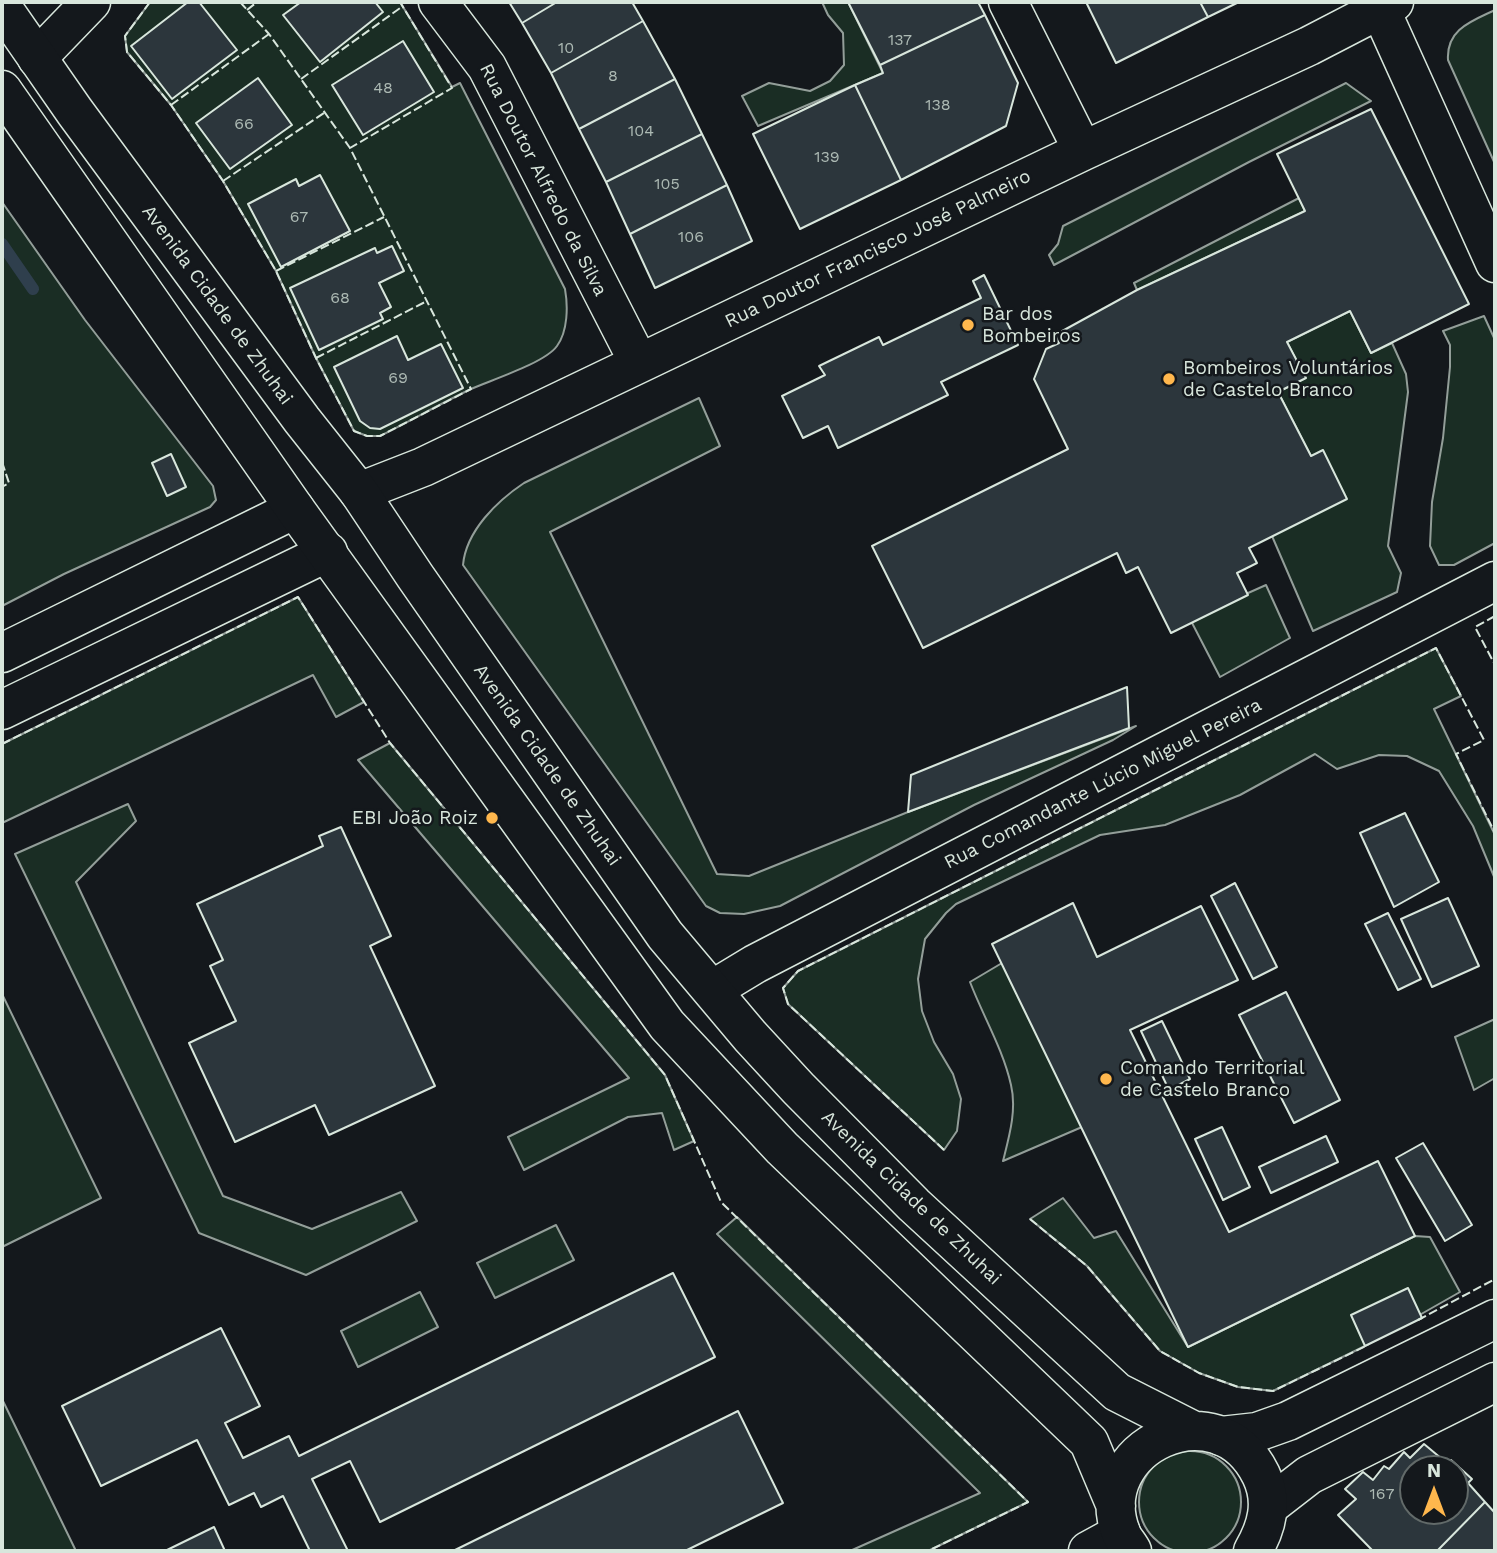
<!DOCTYPE html>
<html>
<head>
<meta charset="utf-8">
<style>
  body { margin:0 }
  #map { position:relative; width:1497px; height:1553px; overflow:hidden; background:#14181c; font-family:"Work Sans",sans-serif }
  canvas { display:block }
  .frame { position:absolute; inset:0; border:4px solid #d8e6dc; pointer-events:none }
  .north { position:absolute; left:1399px; top:1455px; width:70px; height:70px; box-sizing:border-box; background:#14181c; border:2px solid #626a69; border-radius:50%; rotate:0deg; font-size:19px; font-weight:700; line-height:28px; text-align:center; color:#d8e6dc }
  .north::after { content:''; display:block; margin:auto; width:24px; height:32px; background:#ffb74d; clip-path:polygon(50% 0,100% 100%,50% 72%,0 100%) }
</style>
</head>
<body>
<div id="map">
<canvas width="1497" height="1553"></canvas>
<div class="frame"></div>
<div class="north">N</div>
</div>
<script>
const c = document.querySelector('canvas').getContext('2d');
c.lineJoin = 'round';
function fillPath(path, color) {
  c.fillStyle = color;
  c.fill(path, 'evenodd');
}
function trace(path, color, width, dash) {
  c.strokeStyle = color;
  c.lineWidth = width;
  c.lineCap = dash ? 'butt' : 'round';
  c.setLineDash(dash || []);
  c.stroke(path);
}
function drawText(font, color, halo, rows, align = 'center') {
  c.font = font + ' "Work Sans",sans-serif';
  c.lineWidth = 5;
  c.setLineDash([]);
  c.textBaseline = 'middle';
  c.strokeStyle = halo;
  c.fillStyle = color;
  for (const [text, x, y, turn = 0] of rows) {
    c.save();
    c.translate(x, y);
    c.rotate((+turn || 0) * Math.PI / 180);
    c.textAlign = isNaN(turn) ? turn : align;
    if (halo) c.strokeText(text, 0, 0);
    c.fillText(text, 0, 0);
    c.restore();
  }
}
const green = new Path2D(`
  M150,2H400L452,87L460,83L565,289C568,306 568,331 557,346C545,363 491,380 471,389C440,404 410,421 380,436H367L354,431L316,358L276,271L223,181L171,105L127,52L125,36Z
  M822,2H848L883,73L758,126L742,96L769,83L810,91L830,81L844,65L843,33L828,15Z
  M1495,10V164L1448,60C1446,29 1472,21 1495,10Z
  M1346,83L1371,101L1249,162L1054,265L1049,255L1058,244L1063,226Z
  M1299,198L1305,211L1137,290L1134,283Z
  M2,202L85,320L213,486L216,500L210,507L64,574L2,606Z
  M1350,311L1371,353L1392,343L1406,374L1408,392L1388,546L1401,573L1397,592L1313,631L1272,536L1311,456L1278,392L1305,378L1287,342Z
  M1484,316L1495,340V543L1454,565H1439L1430,546L1432,502L1443,438L1450,367V345L1443,331Z
  M699,398L720,446L550,532L717,874L749,876L908,812L1136,726L1113,740L974,805L780,906L744,914L720,913L706,906L463,565C466,531 497,501 524,483Z
  M1266,585L1290,638L1220,677L1190,619Z
  M298,597L364,702L336,717L313,675L2,823V744Z
  M1436,648L1461,696L1434,709L1495,835V879L1473,826L1439,771L1407,756L1379,755L1337,769L1315,754L1240,795L1165,825L1100,835L956,904L946,913L925,939L918,979L922,1011L934,1042L953,1074L961,1099L957,1131L944,1150L788,1004L783,988L798,971Z
  M390,743L665,1075L694,1141L674,1150L662,1113L628,1117L524,1170L508,1137L629,1078L358,760Z
  M128,804L136,821L76,882L223,1196L312,1229L401,1192L417,1221L306,1275L199,1233L15,854Z
  M1002,963L1082,1127L1003,1161C1009,1137 1017,1110 1011,1085C1003,1049 983,1016 970,982Z
  M2,994L101,1198L2,1247Z
  M1495,1019V1078L1474,1090L1455,1037Z
  M1063,1198L1094,1238L1116,1231L1188,1347L1415,1236L1430,1237L1460,1292L1365,1346L1273,1391L1238,1387L1199,1373L1160,1351L1087,1266L1030,1219Z
  M737,1217L1028,1502L928,1551H850L980,1493L717,1234Z
  M556,1225L574,1260L495,1298L477,1263Z
  M420,1292L438,1327L358,1367L341,1331Z
  M2,1399L76,1551H2Z
  M1139 1502a51 51 0 1 1 102 0a51 51 0 1 1-102 0Z`);
fillPath(green, '#1a2d24');
trace(green, '#939e99', 2);
trace(new Path2D(`
  M2,244L33,289`), '#2f3f4d', 12);
const building = new Path2D(`
  M188,2H199L237,50L172,99L131,46Z
  M301,2H375L383,12L320,62L283,15Z
  M509,2H557L522,23Z
  M557,2H632L643,21L551,73L522,23Z
  M848,2H978L985,15L880,65Z
  M1086,2H1200L1208,17L1116,63Z
  M1200,2H1239L1208,17Z
  M985,15L1018,83L1006,126L901,180L855,85L883,73L880,65Z
  M643,21L675,79L579,129L551,73Z
  M403,41L434,92L363,135L332,85Z
  M258,78L292,125L230,169L196,123Z
  M675,79L702,134L606,182L579,129Z
  M855,85L901,180L800,229L753,134Z
  M1371,109L1469,304L1371,353L1350,311L1287,342L1306,378L1278,392L1311,456L1323,450L1347,499L1249,548L1257,563L1237,573L1248,595L1171,633L1138,567L1126,573L1117,553L923,648L872,546L1068,449L1034,379L1046,349L1059,343L1055,335L1137,290L1305,211L1277,154Z
  M702,134L727,185L630,234L606,182Z
  M320,175L350,231L281,267L248,204L296,179L299,186Z
  M727,185L752,241L655,288L630,234Z
  M392,246L404,271L379,283L391,307L380,313L383,319L319,350L290,288L375,248L377,253Z
  M984,275L1018,345L941,382L948,395L838,448L828,426L803,438L782,396L825,375L819,366L879,337L883,345L981,298L973,281Z
  M397,336L408,360L441,344L463,388L380,429L370,428L360,421L334,367Z
  M171,454L186,487L167,496L152,463Z
  M1127,687L1129,728L908,812L911,775Z
  M1405,813L1439,882L1394,907L1360,833Z
  M341,827L391,936L370,946L435,1086L329,1135L315,1105L235,1142L189,1043L236,1021L210,966L223,960L197,904L323,846L319,836Z
  M1235,883L1277,967L1253,979L1211,896Z
  M1448,898L1479,966L1432,987L1401,919Z
  M1073,903L1097,957L1201,906L1238,980L1130,1030L1229,1232L1378,1161L1415,1236L1188,1347L992,944Z
  M1388,913L1421,979L1398,990L1365,924Z
  M1286,992L1340,1100L1294,1123L1239,1015Z
  M1162,1021L1190,1079L1169,1090L1141,1031Z
  M1222,1127L1250,1187L1223,1200L1195,1139Z
  M1326,1136L1338,1162L1271,1193L1259,1167Z
  M1423,1143L1472,1225L1445,1241L1396,1158Z
  M673,1273L715,1357L380,1522L350,1461L312,1479L348,1551H310L283,1496L261,1507L254,1493L229,1505L197,1440L101,1486L62,1406L221,1328L260,1406L225,1423L243,1458L289,1436L299,1456Z
  M1408,1288L1422,1318L1365,1346L1351,1315Z
  M738,1411L783,1503L685,1551H453Z
  M1424,1444L1448,1464L1451,1460L1472,1479L1468,1483L1485,1502L1437,1551H1373L1338,1515L1356,1499L1345,1489L1363,1472L1373,1480L1384,1466L1389,1469L1404,1452L1410,1458ZM1413,1469H1455V1511H1413Z
  M1485,1502L1495,1513V1551H1437Z
  M214,1527L225,1551H165Z`);
fillPath(building, '#2c363c');
trace(building, '#d8e6dc', 2);
const minor = new Path2D(`
  M438,2L487,67L639,363
  M1008,2L1083,151
  M1377,2L1495,263
  M37,58L91,2
  M359,492L423,467L1083,151L1309,46L1394,2
  M2,653L295,509
  M2,710L328,552
  M712,990L755,964L1495,581
  M1221,1436L1257,1432L1288,1421L1495,1319
  M1269,1506L1309,1475L1495,1382
  M1088,1551L1121,1533`);
const major = new Path2D(`
  M2,7L75,112L302,420L359,492L415,576L665,935L750,1036L798,1088L914,1205L1117,1392L1192,1430
  M2,90L295,509L667,1025L782,1148L1089,1442L1116,1506
  M1132,1551C1129,1545 1123,1539 1121,1533C1088,1448 1217,1385 1261,1475C1274,1502 1267,1527 1253,1551`);
trace(minor, '#d8e6dc', 41);
trace(major, '#d8e6dc', 41);
trace(minor, '#14181c', 38);
trace(major, '#14181c', 38);
trace(new Path2D(`
  M150,2L125,36L127,52L171,105L223,181L276,271L316,358L354,431L367,436H380L471,389L350,148L452,88L400,2
  M240,2L269,34L350,148
  M247,10L257,2
  M301,79L403,6
  M171,105L269,34
  M223,181L324,113
  M276,271L384,217
  M316,358L427,301
  M2,462L9,483L2,487
  M1495,616L1475,627L1495,665
  M2,744L298,597L390,743L665,1075L721,1202L1028,1502L928,1551
  M944,1150L788,1004L783,988L798,971L1436,648L1484,740L1456,754L1494,831H1495
  M1030,1219L1087,1266L1160,1351L1199,1373L1238,1387L1273,1391L1368,1345
  M1418,1320L1495,1279`), '#d8e6dc', 2, [9, 3.5]);
for (const [x, y, r, color] of [
  [968,325,7,"#ffb74d"],
  [1169,379,7,"#ffb74d"],
  [492,818,7,"#ffb74d"],
  [1106,1079,7,"#ffb74d"]
]) {
  const dot = new Path2D();
  dot.arc(x, y, r, 0, 2 * Math.PI);
  c.fillStyle = color;
  c.fill(dot);
  trace(dot, '#14181c', 2.5);
}
drawText('16px', '#adbab4', null, [
  ["137",900,40],
  ["10",566,48],
  ["8",613,76],
  ["48",383,88],
  ["138",938,105],
  ["66",244,124],
  ["104",641,131],
  ["139",827,157],
  ["105",667,184],
  ["67",299,217],
  ["106",691,237],
  ["68",340,298],
  ["69",398,378],
  ["167",1382,1494]
]);
drawText('19px', '#d8e6dc', '#14181c', [
  ["Rua Doutor Alfredo da Silva",543,180,63],
  ["Rua Doutor Francisco José Palmeiro",878,249,-26],
  ["Avenida Cidade de Zhuhai",217,305,54],
  ["Avenida Cidade de Zhuhai",547,765,55],
  ["Rua Comandante Lúcio Miguel Pereira",1103,784,-27],
  ["Avenida Cidade de Zhuhai",911,1198,44]
]);
drawText('19px', '#d8e6dc', '#14181c', [
  ["Bar dos",982,314],
  ["Bombeiros",982,336],
  ["Bombeiros Voluntários",1183,368],
  ["de Castelo Branco",1183,390],
  ["EBI João Roiz",478,818,"right"],
  ["Comando Territorial",1120,1068],
  ["de Castelo Branco",1120,1090]
], 'left');
</script>
</body>
</html>
